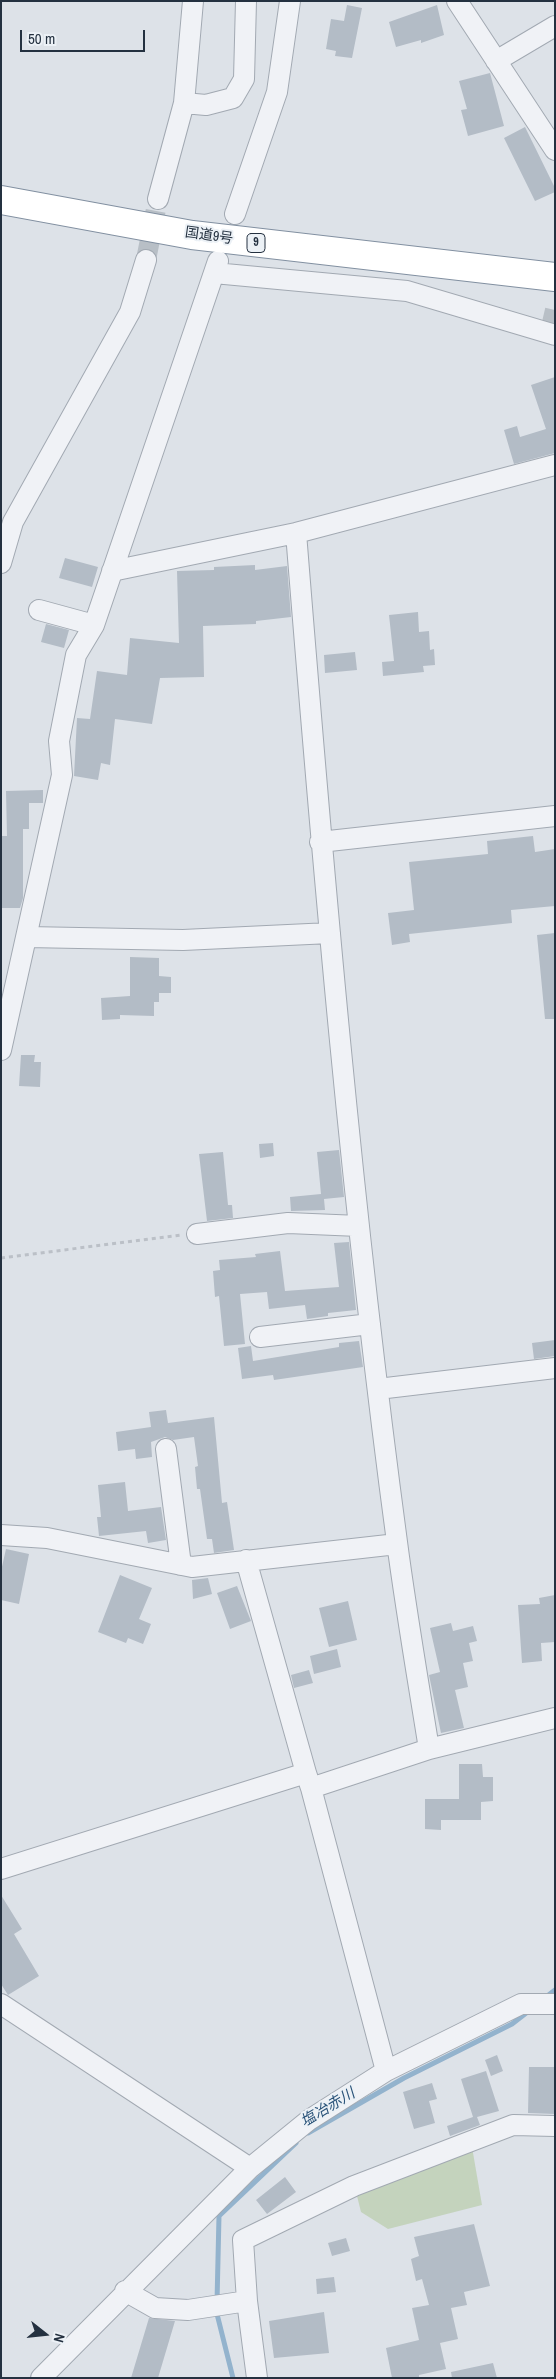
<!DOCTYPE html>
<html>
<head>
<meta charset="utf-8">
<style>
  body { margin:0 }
  #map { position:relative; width:556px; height:2379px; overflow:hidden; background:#dde2e8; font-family:"Archivo Narrow",sans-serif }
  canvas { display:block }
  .frame { position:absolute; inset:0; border:2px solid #243140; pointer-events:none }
  .north { position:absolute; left:20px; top:2309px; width:50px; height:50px; -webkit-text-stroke:4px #ecf1f6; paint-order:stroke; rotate:106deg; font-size:14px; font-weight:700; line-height:20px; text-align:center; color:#243140 }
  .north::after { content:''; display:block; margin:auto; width:18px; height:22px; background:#243140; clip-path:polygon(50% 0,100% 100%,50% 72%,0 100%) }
  .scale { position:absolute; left:20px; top:30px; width:125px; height:22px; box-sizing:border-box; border:2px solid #243140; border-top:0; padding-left:6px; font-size:15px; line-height:18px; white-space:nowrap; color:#243140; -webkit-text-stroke:4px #ecf1f6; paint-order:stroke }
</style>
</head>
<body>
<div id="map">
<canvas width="556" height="2379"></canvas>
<div class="frame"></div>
<div class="north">N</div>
<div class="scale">50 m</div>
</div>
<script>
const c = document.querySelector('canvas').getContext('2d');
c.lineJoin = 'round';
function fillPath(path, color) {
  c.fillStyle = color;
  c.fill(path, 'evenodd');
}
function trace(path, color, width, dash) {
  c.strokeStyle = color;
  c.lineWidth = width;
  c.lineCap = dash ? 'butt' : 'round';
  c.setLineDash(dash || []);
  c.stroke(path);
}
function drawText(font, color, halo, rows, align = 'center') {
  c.font = font + ' "Archivo Narrow","Noto Sans JP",sans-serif';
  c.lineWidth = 4;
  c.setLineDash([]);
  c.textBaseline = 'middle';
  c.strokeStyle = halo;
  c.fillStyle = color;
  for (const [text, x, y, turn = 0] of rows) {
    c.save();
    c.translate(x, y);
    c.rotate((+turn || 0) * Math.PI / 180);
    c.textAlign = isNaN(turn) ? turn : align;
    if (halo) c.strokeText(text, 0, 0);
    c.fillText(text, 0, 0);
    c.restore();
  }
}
fillPath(new Path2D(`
  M472,2147L482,2205L388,2229L361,2212L356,2192Z`), '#c4d3bd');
trace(new Path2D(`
  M546,1997L555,1990
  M308,2133L404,2078L512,2024L530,2010
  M217,2302L219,2216L296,2143
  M216,2310L233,2378`), '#93b3cd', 5);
fillPath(new Path2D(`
  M347,5L362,8L352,58L335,56L336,51L326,49L331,19L344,21Z
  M437,5L444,35L421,43V40L396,47L389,22Z
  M490,73L504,126L468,136L461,110L467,109L459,81Z
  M525,127L555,188V192L535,201L504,138Z
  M555,377V453L514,464L504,430L517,426L520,437L546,429L531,385Z
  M65,558L98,567L92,587L59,578Z
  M255,565V570L287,566L291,617L256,621V624L203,626L204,677L160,678L152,724L115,719L110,765L101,763L98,780L74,776L77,718L90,719L97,671L127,675L130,638L179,643L177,571L214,570V567Z
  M418,612L419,632L429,631L430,650L434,649L435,665L423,666L424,672L383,676L382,662L394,661L389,615Z
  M46,624L69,630L64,648L41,642Z
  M355,652L357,670L325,673L324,655Z
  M43,790V803H29V829H23V898L20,908H1V836H7L6,791Z
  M533,836L535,852L555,849V906L511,910L512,923L409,934L410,942L392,945L388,913L414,910L409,862L488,854L487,841Z
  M555,933V1019H545L537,935Z
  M130,957L159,958V976L171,977V993H159V1002H154V1016L120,1015V1019L102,1020L101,998L130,996Z
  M21,1055H35L34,1062H41L40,1087L19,1086Z
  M273,1143L274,1156L260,1158L259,1144Z
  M339,1150L344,1197L324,1199L325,1210L291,1211L290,1197L321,1194L317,1152Z
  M223,1152L228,1205H232L233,1218L207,1221L199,1154Z
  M349,1242L356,1310L328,1313V1316L307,1319L305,1305L269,1309L267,1292L240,1294L245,1344L224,1346L219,1296L215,1297L213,1271L220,1270L219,1260L256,1257L255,1254L280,1251L285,1291L339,1287L334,1243Z
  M555,1340V1356L534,1359L532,1343Z
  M359,1341L363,1367L274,1380L273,1375L242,1379L238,1348L251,1346L253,1361L339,1347V1343Z
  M166,1410L168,1423L214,1417L222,1503L227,1502L234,1550L214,1553L212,1539H207L200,1489H197L195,1467L198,1466L194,1437L173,1440L165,1437L151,1442L152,1457L136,1459L135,1449L118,1451L116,1432L151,1427L149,1412Z
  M125,1482L128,1511L161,1507L166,1540L148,1543L146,1531L99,1536L97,1517H101L98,1485Z
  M6,1549L29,1554L19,1604L1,1600V1571Z
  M120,1575L152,1588L139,1619L151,1624L143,1644L128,1638L126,1643L98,1632Z
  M208,1578L212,1594L193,1599L192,1580Z
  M237,1586L251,1621L230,1629L217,1593Z
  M555,1595V1642L541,1643L542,1661L522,1663L518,1605L540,1604L539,1598Z
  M348,1601L357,1640L329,1647L319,1608Z
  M451,1623L453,1631L473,1626L477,1641L469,1643L473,1661L463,1663L468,1687L455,1690L464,1728L441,1733L429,1675L440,1672L430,1628Z
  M337,1649L341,1667L314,1674L310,1656Z
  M309,1670L313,1683L294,1688L291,1675Z
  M459,1764H482L483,1777H493V1801L481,1802V1820H441V1830L425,1829V1799H459Z
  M1,1895L22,1929L14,1934L39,1976L8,1995L1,1984Z
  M497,2055L503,2071L491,2076L485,2060Z
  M529,2067H555V2114L528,2113Z
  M486,2071L499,2111L477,2117L480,2125L450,2136L447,2126L473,2117L461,2079Z
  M432,2083L437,2099L429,2101L435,2123L414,2129L403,2092Z
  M285,2177L296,2192L267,2214L256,2200Z
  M474,2224L490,2286L464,2292L467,2305L451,2308L458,2339L440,2343L446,2369L419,2375V2378H392L386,2348L419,2340L412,2308L429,2305L422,2279L416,2281L411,2259L419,2256L414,2237Z
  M346,2238L350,2251L332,2256L328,2243Z
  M334,2277L336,2292L317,2294L316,2279Z
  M324,2312L329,2353L274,2358L269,2321Z
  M149,2318L175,2321L158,2378H131Z
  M493,2363L497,2378H452L451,2372Z`), '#b3bcc6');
trace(new Path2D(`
  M146,260L158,199
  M552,323L555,310`), '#b8bfc6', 20, [20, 10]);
const minor = new Path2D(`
  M457,1L555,150
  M496,61L555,26
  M184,103L206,105L233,98L244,79L246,1
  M158,199L184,103L193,1
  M235,214L277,92L290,1
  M214,273L407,291L555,335
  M296,533C323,870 352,1207 397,1542C406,1611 418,1680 429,1749
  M1,563L13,522L130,312L146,260
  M112,571L296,533L555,465
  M39,610L94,625
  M320,842L555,816
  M27,937L183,940L330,933
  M1,1050L62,775L59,741L76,655L94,625L218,261
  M197,1234L288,1223L359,1226
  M260,1337L370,1324
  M378,1389L555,1368
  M166,1449L181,1565
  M1,1535L47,1538L192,1567L397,1544
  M246,1560L306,1773
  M311,1788L386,2071
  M1,1869L306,1773L311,1788L429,1749L555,1718
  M1,2004L250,2168
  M125,2291L155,2308L188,2310L247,2301
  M41,2378L250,2168L309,2120L386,2071L521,2004H555
  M257,2378L247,2301L243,2240L354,2186L513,2125L555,2126`);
const trunk = new Path2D(`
  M1,200L192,235L555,277`);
trace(minor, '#a2a9b2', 22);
trace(trunk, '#8290a1', 30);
trace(new Path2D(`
  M1,1258L181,1235`), '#bbc0c7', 3, [4, 4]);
trace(minor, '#f0f2f6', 20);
trace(trunk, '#fff', 28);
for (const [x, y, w] of [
  [256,243,18]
]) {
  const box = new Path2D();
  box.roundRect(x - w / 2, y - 9.5, w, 19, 4);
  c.fillStyle = '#ecf1f6';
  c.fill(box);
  trace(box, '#243140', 1);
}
drawText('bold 12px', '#243140', null, [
  ["9",256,243]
]);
drawText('14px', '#243140', '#ecf1f6', [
  ["国道9号",209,236,8]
]);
drawText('italic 15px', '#2a5379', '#ecf1f6', [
  ["塩冶赤川",328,2108,-31]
]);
</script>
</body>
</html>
